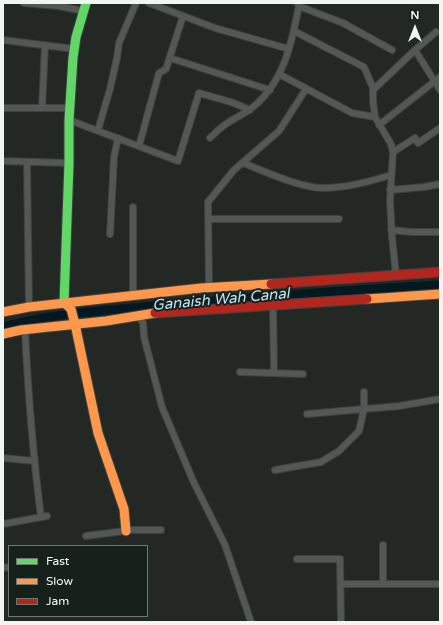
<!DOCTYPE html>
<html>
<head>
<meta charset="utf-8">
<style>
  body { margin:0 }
  #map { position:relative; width:443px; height:625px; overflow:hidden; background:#232825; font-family:"Varela Round",sans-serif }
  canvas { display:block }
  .frame { position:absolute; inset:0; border:4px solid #f0f7f3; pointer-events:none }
  .legend { position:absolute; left:8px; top:545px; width:140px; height:72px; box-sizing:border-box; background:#17211c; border:1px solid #6e7772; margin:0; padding:5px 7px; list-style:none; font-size:12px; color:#f0f7f3 }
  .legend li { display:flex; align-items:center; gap:8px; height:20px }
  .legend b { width:20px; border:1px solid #6e7772 }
  .north { position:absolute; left:395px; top:8px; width:40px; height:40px; -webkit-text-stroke:3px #17211c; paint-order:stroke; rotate:0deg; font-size:11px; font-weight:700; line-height:16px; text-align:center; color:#f0f7f3 }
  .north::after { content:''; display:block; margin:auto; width:14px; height:18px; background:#f0f7f3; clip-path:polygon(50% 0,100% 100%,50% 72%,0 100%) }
</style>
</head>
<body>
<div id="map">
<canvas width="443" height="625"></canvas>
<div class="frame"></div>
<ul class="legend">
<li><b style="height:5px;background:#63d668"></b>Fast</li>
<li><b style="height:5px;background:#ff974d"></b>Slow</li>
<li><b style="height:5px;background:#b3261e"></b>Jam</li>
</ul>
<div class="north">N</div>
</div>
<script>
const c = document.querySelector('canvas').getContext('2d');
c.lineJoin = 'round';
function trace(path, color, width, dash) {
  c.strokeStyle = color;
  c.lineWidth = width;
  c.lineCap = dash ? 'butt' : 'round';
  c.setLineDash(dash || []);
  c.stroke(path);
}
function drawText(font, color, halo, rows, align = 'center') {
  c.font = font + ' "Varela Round",sans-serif';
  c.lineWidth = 4;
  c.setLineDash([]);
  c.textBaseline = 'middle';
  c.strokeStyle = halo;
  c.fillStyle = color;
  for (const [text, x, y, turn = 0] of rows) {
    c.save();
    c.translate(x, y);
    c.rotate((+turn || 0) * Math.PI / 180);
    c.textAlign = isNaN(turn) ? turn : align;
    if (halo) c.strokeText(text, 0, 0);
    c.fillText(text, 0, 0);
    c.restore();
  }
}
trace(new Path2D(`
  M3,327C56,312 113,310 168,305C259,297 349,290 440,285`), '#031921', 9);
const street = new Path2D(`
  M24,3L59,6L83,11
  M149,3L215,28L289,49
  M297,3L301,7L343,23L392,50
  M294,31L364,67L373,88V101L375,117L391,144L393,152L390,201L392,237L396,275
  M3,40L74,49
  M415,50L440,90
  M170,58L270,90
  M279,74L352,113L375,117
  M373,90L415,50L436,32
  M3,108H70
  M42,108L45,45
  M69,120L178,161L199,93L231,102L250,110
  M379,125L440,77
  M98,130L110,89L117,58L119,43L136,3
  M210,138C215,133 220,128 226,124C233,119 242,115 249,110C283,86 292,43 299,5
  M139,146L159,73L166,69L183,16
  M393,152L415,138L418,143L440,128
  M3,161L69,163
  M27,162L29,307
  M243,163C266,172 298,187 322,188C346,188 368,182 391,175
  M390,190L424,187L440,184
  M133,207V296
  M208,219H339
  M391,230L411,232H440
  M110,234L114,157L118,138
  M209,288L208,202L234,170L279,131L306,89
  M273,304L274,373
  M139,317L143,323L144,337L162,407L194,483L225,545L251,622
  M25,330C28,392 33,455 41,517
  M240,372L303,374
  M307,414L399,406L440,399
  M3,458L35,461
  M275,470L321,462L339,451L359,431L364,409V392
  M3,524L47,516
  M86,536L132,530H161
  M297,559H340L341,622
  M3,568L9,567
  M341,584H440
  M383,584V545`);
const fast = new Path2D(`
  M68,306L64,303L69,163V120L73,58L76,37L86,3`);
const slow = new Path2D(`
  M367,299L440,294
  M68,306L71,309L75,324L98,433L124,509L126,531
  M3,312L29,307L201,288L271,284
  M3,334L21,330L106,321L155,313`);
const jam = new Path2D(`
  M271,284L440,272
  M155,313L367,299`);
trace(street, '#3d433f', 8);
trace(fast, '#3d433f', 11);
trace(slow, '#3d433f', 11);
trace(jam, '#3d433f', 11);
trace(street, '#535755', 6);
trace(fast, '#63d668', 9);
trace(slow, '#ff974d', 9);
trace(jam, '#b3261e', 9);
drawText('italic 15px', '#bae4f5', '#17211c', [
  ["Ganaish Wah Canal",221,300,-5]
]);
</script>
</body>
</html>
